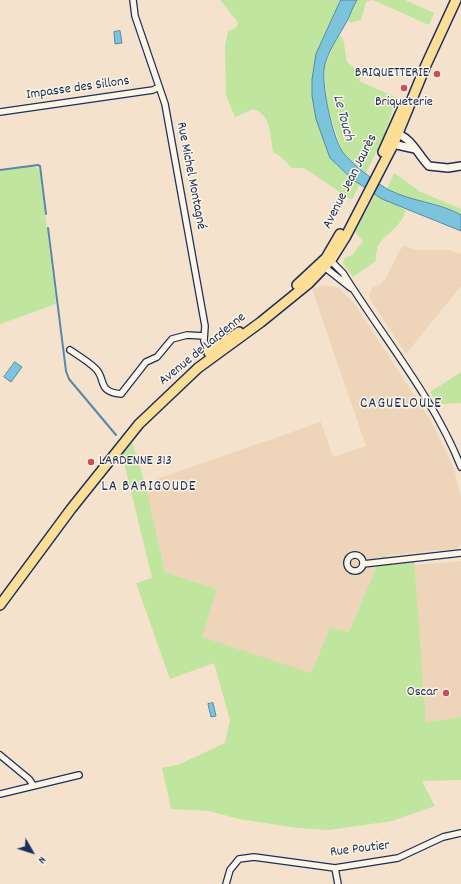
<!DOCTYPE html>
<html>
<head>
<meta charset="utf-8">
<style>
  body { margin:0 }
  #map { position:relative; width:461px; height:884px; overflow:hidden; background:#f4e2cc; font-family:Dekko,sans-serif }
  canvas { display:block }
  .north { position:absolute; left:12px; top:832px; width:40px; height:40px; -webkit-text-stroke:3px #fcf5e5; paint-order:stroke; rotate:129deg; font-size:11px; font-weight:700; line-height:16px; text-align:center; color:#1b2f5e }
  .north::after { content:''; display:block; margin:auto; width:14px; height:18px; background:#1b2f5e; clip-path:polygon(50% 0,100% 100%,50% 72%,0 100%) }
</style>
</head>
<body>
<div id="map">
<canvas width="461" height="884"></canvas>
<div class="north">N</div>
</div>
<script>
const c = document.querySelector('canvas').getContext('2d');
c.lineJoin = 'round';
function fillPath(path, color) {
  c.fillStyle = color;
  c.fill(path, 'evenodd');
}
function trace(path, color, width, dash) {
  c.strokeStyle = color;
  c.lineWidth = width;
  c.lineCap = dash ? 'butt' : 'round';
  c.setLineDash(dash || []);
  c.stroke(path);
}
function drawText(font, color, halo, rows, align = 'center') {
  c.font = font + ' Dekko,sans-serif';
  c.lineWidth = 3;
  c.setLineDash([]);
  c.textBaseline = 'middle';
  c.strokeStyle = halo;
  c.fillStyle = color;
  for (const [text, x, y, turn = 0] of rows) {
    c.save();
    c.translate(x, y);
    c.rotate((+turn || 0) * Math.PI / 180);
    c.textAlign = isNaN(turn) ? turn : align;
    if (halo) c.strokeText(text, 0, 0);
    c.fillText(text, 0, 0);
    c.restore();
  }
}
fillPath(new Path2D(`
  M403,245L416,250H449L461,254V286L406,354L373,304L369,296L372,288L381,284L385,279Z
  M324,285L339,288L354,303L431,421L454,468L461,498V545L456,549L381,556L349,632L330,627L311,673L201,637L217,589L165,572L145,483L321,422L333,457L366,446L312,289Z
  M461,561V717L426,722L414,565Z`), '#eed5ba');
fillPath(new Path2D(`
  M220,0H341L316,54L337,166L360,184L353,198L350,199L304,168H292L280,156L273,152C270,136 272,115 253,109L235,117L226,95L225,46L228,31L236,28L238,22Z
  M357,0H405L434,13L429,25L373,0L366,2L361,20L350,23L348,20Z
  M338,35L343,38L347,62L362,74L359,81L397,98L383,138L366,173L349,159L342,151L327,106L324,68Z
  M34,166L40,171L56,304L0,324V171Z
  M394,173L421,192L461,209V215L437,204L408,198L387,189Z
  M375,194L406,210C404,214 403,219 400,222C389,237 375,238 376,261L353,277L343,263L345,258L352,255L363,241L355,232Z
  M461,372V403L438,404L430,392Z
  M132,442L145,483L165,572L217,589L202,637L311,673L330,627L349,632L381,556L414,558L426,722L461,717V780L422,781L435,806L392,821L329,830L298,828L239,819L209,811L171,809L162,768L180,764L225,743L230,720L214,663L170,679L136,583L152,578L122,454Z`), '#c0e59f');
const water = new Path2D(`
  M341,0H357C353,6 351,13 348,19C341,33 326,53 324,69C322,88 332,135 342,151C349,162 378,184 389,190C413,202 438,202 461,215V231L382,199L352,179L330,158L316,119L312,96V79L316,54Z
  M120,31L122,43L115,44L114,32Z
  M15,362L22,367L11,382L4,377Z
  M213,703L216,716L211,717L208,704Z`);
fillPath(water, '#7bc4dc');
trace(water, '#58a', 1);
trace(new Path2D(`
  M0,170L38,165L40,166L46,214
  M48,228L66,371L69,379L116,435`), '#58a', 2);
const minor = new Path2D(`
  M133,0L135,16L165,104L205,326L204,341L210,354
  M0,112L153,90L159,87
  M329,259L343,273C382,336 434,398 461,467
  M322,265L351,288
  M70,350C79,356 89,362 96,369C106,379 97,392 121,394L146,362L157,357L172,339L187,335L204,336
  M347 563a8 8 0 1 1 16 0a8 8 0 1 1-16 0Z
  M363,564L461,553
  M0,755L29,779L33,785
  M0,794L79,775
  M335,868L338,884
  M226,884L230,870L239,859L254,857L335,868L398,858L443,837L461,833`);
const tertiary = new Path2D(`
  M394,133C411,136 418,155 429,166L448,168L461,166
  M391,141L397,145L415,149`);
const primary = new Path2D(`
  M383,152L404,105
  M297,285L326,258L340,234
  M209,353L239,332
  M0,605L71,509L139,424L198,368L261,322L309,283L331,260L346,236L394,143L426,65L456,0`);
trace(minor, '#1b2f5e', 8);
trace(tertiary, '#1b2f5e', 10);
trace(primary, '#1b2f5e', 12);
trace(minor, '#fcf5e5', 5.5);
trace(tertiary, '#fcf5e5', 7);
trace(primary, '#fdde96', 9);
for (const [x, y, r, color] of [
  [437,74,4,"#d1495b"],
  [404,88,4,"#d1495b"],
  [91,462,4,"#d1495b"],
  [446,693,4,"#d1495b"]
]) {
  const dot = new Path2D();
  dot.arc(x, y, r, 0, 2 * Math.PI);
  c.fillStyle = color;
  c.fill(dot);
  trace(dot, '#fcf5e5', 1.5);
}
drawText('14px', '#1b2f5e', '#fcf5e5', [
  ["BRIQUETTERIE",429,74],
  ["Briqueterie",404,103,"center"],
  ["LARDENNE 313",99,462,"left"],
  ["Oscar",438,693]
], 'right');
drawText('14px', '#1b2f5e', '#fcf5e5', [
  ["Impasse des Sillons",78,89,-8],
  ["Rue Michel Montagné",190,176,79],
  ["Avenue Jean Jaurès",351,182,-63],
  ["Avenue de Lardenne",203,350,-39],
  ["Rue Poutier",360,850,-7]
]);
drawText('italic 15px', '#33547e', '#fcf5e5', [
  ["Le Touch",342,118,75]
]);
c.letterSpacing = '1px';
drawText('15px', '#1b2f5e', '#fcf5e5', [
  ["CAGUELOULE",401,405],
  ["LA BARIGOUDE",149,488]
]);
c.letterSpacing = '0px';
</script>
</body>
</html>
